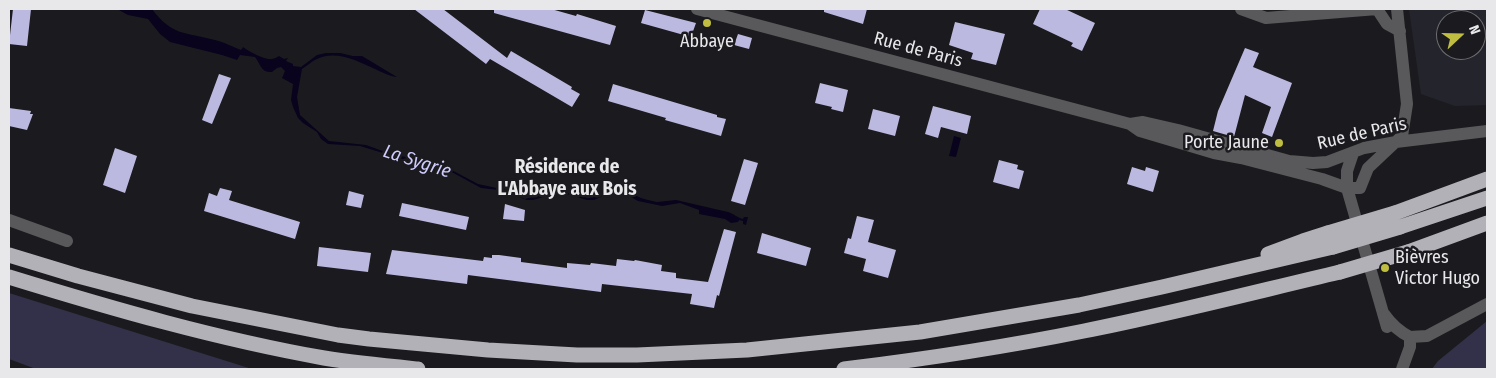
<!DOCTYPE html>
<html>
<head>
<meta charset="utf-8">
<style>
  body { margin:0 }
  #map { position:relative; width:1496px; height:378px; overflow:hidden; background:#1b1b1f; font-family:"Fira Sans Condensed",sans-serif }
  canvas { display:block }
  .frame { position:absolute; inset:0; border:10px solid #e8e8eb; pointer-events:none }
  .north { position:absolute; left:1436px; top:10px; width:50px; height:50px; box-sizing:border-box; background:#1b1b1f; border:1px solid #6d6d71; border-radius:50%; rotate:69deg; font-size:14px; font-weight:700; line-height:20px; text-align:center; color:#e8e8eb }
  .north::after { content:''; display:block; margin:auto; width:18px; height:22px; background:#c0be40; clip-path:polygon(50% 0,100% 100%,50% 72%,0 100%) }
</style>
</head>
<body>
<div id="map">
<canvas width="1496" height="378"></canvas>
<div class="frame"></div>
<div class="north">N</div>
</div>
<script>
const c = document.querySelector('canvas').getContext('2d');
c.lineJoin = 'round';
function fillPath(path, color) {
  c.fillStyle = color;
  c.fill(path, 'evenodd');
}
function trace(path, color, width, dash) {
  c.strokeStyle = color;
  c.lineWidth = width;
  c.lineCap = dash ? 'butt' : 'round';
  c.setLineDash(dash || []);
  c.stroke(path);
}
function drawText(font, color, halo, rows, align = 'center') {
  c.font = font + ' "Fira Sans Condensed",sans-serif';
  c.lineWidth = 5;
  c.setLineDash([]);
  c.textBaseline = 'middle';
  c.strokeStyle = halo;
  c.fillStyle = color;
  for (const [text, x, y, turn = 0] of rows) {
    c.save();
    c.translate(x, y);
    c.rotate((+turn || 0) * Math.PI / 180);
    c.textAlign = isNaN(turn) ? turn : align;
    if (halo) c.strokeText(text, 0, 0);
    c.fillText(text, 0, 0);
    c.restore();
  }
}
fillPath(new Path2D(`
  M1409,9H1487V105L1455,106L1421,94ZM1446,20H1476V50H1446Z`), '#24242d');
fillPath(new Path2D(`
  M9,293L252,369H36L9,359Z
  M1487,321V369H1432L1438,361Z`), '#333149');
fillPath(new Path2D(`
  M117,9H152C172,36 185,32 215,40C224,42 233,47 241,50L243,47C248,51 265,60 271,59C274,59 277,57 279,56L284,59L288,58L286,61L293,64V66L301,67L317,55L326,53H340L353,56H362L397,77C388,76 382,72 375,69C357,61 335,49 315,60C311,62 307,66 302,69L297,97L300,115L329,141L366,145L391,154L431,162L446,167L478,184L506,190L525,199L548,192H565L588,198L616,189L626,191L641,198L648,200L657,202L676,200L728,212C734,214 738,218 743,219L744,217H748L746,225L743,224V221L739,220L738,222L731,223L725,219L699,214V210L680,203L662,206L638,201L620,191L610,193L594,200H587L567,194H554L533,200H527L499,190L481,188L448,170L424,163L409,161L360,146L328,144L321,139L317,132L303,123L298,118L293,107L291,100L293,84L282,78L285,71L281,67L277,68L272,72C261,73 261,65 255,57L240,55L237,60L222,55L170,42L160,34L148,19L128,15Z
  M954,136L961,138L956,157L949,156Z`), '#09031d');
fillPath(new Path2D(`
  M13,9H31L27,46L9,44Z
  M414,9H443L507,58L511,51L572,87L571,89L580,94L572,107L490,59L486,64Z
  M494,9H551L576,16L577,14L616,26L610,45L494,13Z
  M824,9H867L863,24L824,12Z
  M1040,9H1065L1095,23L1082,51L1071,46L1073,43L1033,24Z
  M645,10L696,23L691,37L641,23Z
  M955,22L1005,34L996,65L971,59L973,53L949,45Z
  M738,34L752,38L749,49L734,45Z
  M1245,48L1259,53L1253,67L1292,83L1272,137L1262,133L1271,107L1245,95L1234,137L1213,131L1218,111Z
  M219,74L231,78L212,124L202,120Z
  M820,83L848,90L843,112L831,109L832,107L815,103Z
  M613,84L717,115V117L726,119L721,136L665,120L666,118L608,101Z
  M933,106L971,116L967,134L941,127L938,138L925,134Z
  M9,108L31,111L30,114H33L27,130L9,126Z
  M873,109L900,116L895,136L868,129Z
  M115,148L137,156L125,193L103,185Z
  M744,159L758,163L745,205L731,201Z
  M999,160L1018,165L1017,169L1024,171L1019,189L993,182Z
  M1132,167L1145,171L1146,167L1159,171L1153,192L1127,184Z
  M220,188L232,191L229,200L300,222L295,239L204,211L209,193L217,196Z
  M349,191L364,195L361,208L346,205Z
  M402,203L469,217L466,230L399,216Z
  M505,204L525,210L524,221L503,219Z
  M857,216L874,220L868,242L896,250L888,278L863,271L866,259L844,253L848,238L851,239Z
  M724,229L736,232L719,296L717,295L714,308L690,304L692,294L602,284L601,292L468,275L467,284L386,274L392,250L483,261L484,257L492,258V255H499L521,258V262L567,268V263L590,265L591,263L616,266L617,259L634,261L635,260L662,265L661,271L676,273V278L708,282Z
  M762,233L811,248L806,266L757,253Z
  M319,247L371,253L368,272L317,266Z`), '#bcb9e1');
trace(new Path2D(`
  M697,9L1130,124L1140,131L1214,153L1241,158L1322,179L1347,188H1360L1368,168L1402,136L1407,104L1397,9
  M1241,9L1266,18L1377,9L1387,24L1400,31
  M1130,124L1143,122L1178,130L1289,161L1313,163L1327,162L1364,148L1396,142L1487,131
  M1353,153L1347,171V188L1387,327
  M9,220L67,241
  M1384,314C1391,324 1400,332 1410,337
  M1410,337L1427,336L1487,304
  M1402,369L1410,347V337`), '#59595b', 12);
trace(new Path2D(`
  M1395,213L1487,179
  M1400,227L1487,198
  M1408,252L1487,223
  M1268,254L1303,241L1328,233
  M9,255L78,276L192,306L338,335L369,339L488,350L577,355H637L747,350L920,332L1079,305L1162,287L1333,247
  M9,277C113,309 217,339 324,358C355,363 387,366 418,369
  M844,369C925,359 1005,347 1084,331C1170,314 1255,292 1340,272`), '#b1b1b7', 15);
trace(new Path2D(`
  M1328,233L1395,213
  M1333,247L1400,227
  M1340,272L1408,252`), '#b1b1b7', 15);
for (const [x, y, r, color] of [
  [707,23,5,"#c0be40"],
  [1279,143,5,"#c0be40"],
  [1385,268,5,"#c0be40"]
]) {
  const dot = new Path2D();
  dot.arc(x, y, r, 0, 2 * Math.PI);
  c.fillStyle = color;
  c.fill(dot);
  trace(dot, '#1b1b1f', 2);
}
drawText('18px', '#e8e8eb', '#1b1b1f', [
  ["Abbaye",707,42],
  ["Porte Jaune",1269,143,"right"],
  ["Bièvres",1395,258,"left"],
  ["Victor Hugo",1395,279,"left"]
]);
drawText('18px', '#e8e8eb', '#1b1b1f', [
  ["Rue de Paris",918,50,15],
  ["Rue de Paris",1362,134,-13]
]);
drawText('italic 19px', '#cecbfd', '#1b1b1f', [
  ["La Sygrie",417,162,18]
]);
drawText('bold 19px', '#e8e8eb', '#1b1b1f', [
  ["Résidence de",567,168],
  ["L'Abbaye aux Bois",567,190]
]);
</script>
</body>
</html>
